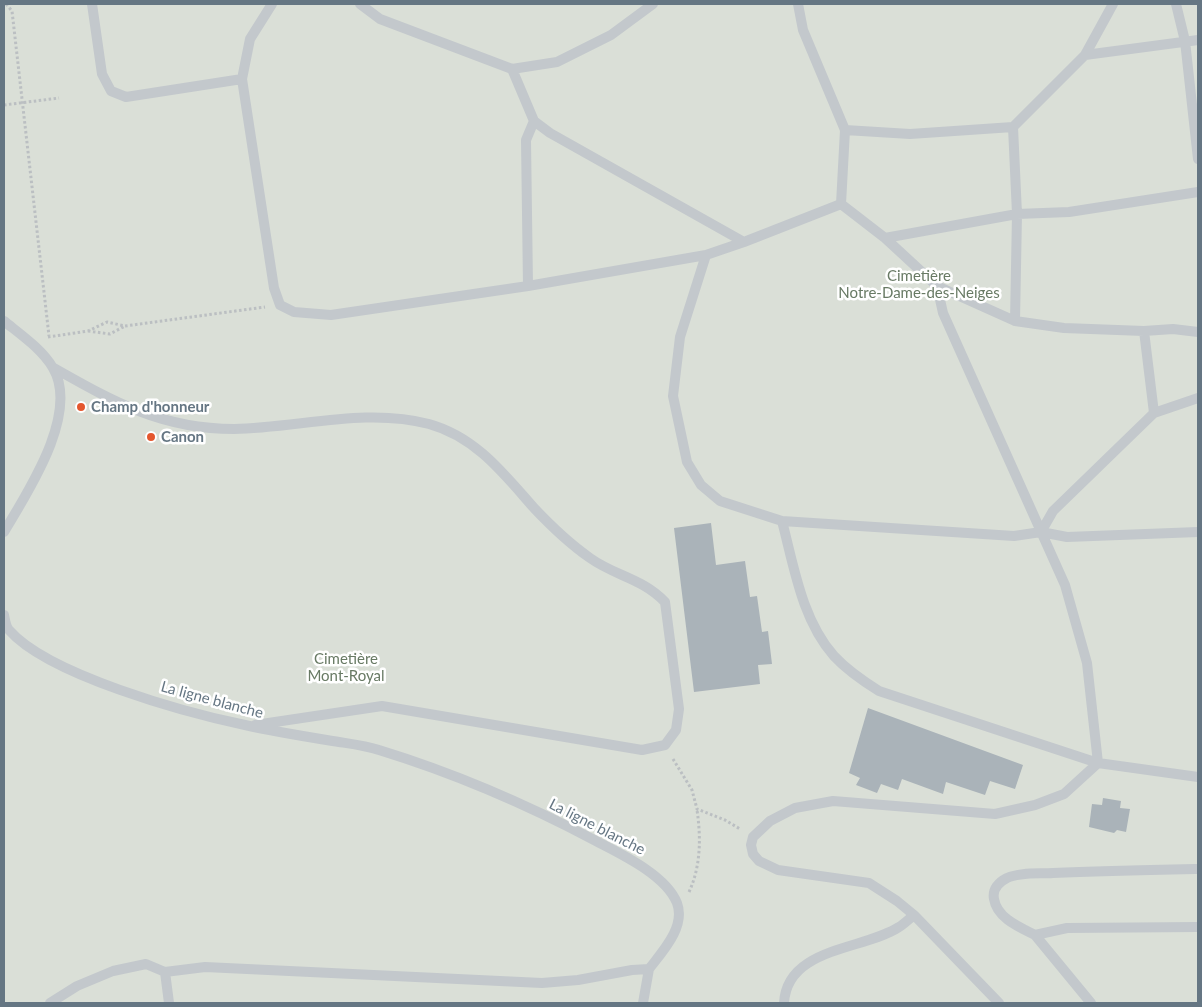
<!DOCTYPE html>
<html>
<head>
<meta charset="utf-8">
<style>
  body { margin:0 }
  #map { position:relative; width:1202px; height:1007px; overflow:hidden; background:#fafaf8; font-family:Lato,sans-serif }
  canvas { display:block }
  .frame { position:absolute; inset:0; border:5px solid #657683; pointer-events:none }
</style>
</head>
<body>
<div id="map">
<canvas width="1202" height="1007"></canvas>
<div class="frame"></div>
</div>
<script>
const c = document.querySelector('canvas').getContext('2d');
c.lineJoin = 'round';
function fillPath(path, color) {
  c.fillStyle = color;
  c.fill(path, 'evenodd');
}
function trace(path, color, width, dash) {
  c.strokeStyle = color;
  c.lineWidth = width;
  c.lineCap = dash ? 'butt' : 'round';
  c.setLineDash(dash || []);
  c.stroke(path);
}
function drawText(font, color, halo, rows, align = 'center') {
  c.font = font + ' Lato,sans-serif';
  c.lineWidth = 5;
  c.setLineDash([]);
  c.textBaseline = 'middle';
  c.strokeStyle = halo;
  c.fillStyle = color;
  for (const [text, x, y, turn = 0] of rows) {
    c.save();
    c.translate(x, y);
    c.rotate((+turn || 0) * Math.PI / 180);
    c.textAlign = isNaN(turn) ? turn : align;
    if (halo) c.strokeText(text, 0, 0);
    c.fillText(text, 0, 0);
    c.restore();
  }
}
fillPath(new Path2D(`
  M4,4H1198V1003H4Z`), '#dadfd7');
fillPath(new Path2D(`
  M711,523L716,565L745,561L750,597L757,596L762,632L768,631L772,664L758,665L760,684L694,692L674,528Z
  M868,708L1023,765L1015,789L990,781L985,795L946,782L943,794L902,779L898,790L881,784L877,793L856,785L860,778L849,773Z
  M1103,798L1121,801L1120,808L1130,809L1126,832L1117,830L1114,833L1089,827L1092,804L1102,805Z`), '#aab3b9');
trace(new Path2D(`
  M6,4L12,11L49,336
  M4,105L59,98
  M88,331L110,334L125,326
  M48,337L88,331L107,322L125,326L265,307
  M673,759L692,790L697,809L725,820L740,829
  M689,892C701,866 701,837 697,810`), '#bbbfc2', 3, [2.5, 2.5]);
trace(new Path2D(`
  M92,4L102,74L111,91L126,97L242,79L250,39L272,4
  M360,4L380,19L512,69L557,62L611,35L653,4
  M798,4L803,30L845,130L910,134L1013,127L1085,55L1113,4
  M1176,4L1185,41L1198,159
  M1085,55L1198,40
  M512,69L534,121L526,140L528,286
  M242,79L274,288L280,305L294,312L331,315L528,286L706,255
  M534,121L550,133L744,242L841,204L845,130
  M1013,127L1017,214L1015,321
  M841,204L885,238L937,286L943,313L1065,585L1087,663L1098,763L1198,777
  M885,238L1017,214L1069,212L1198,192
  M744,242L706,255L680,337L673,396L687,462L701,485L720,501L782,521
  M937,286L1015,321L1064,328L1144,331L1173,329L1198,332
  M4,321C20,334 42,349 53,368C80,414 27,493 4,532
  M1144,331L1154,413
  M54,368C114,402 162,429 234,429C298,428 366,407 429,424C476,437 504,474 534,508C551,526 570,544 590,558C615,576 642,578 665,602L679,709L676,730L665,745L642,750L382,706L255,725
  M1198,398L1154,413L1053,511L1041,532L1067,537L1198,532
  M4,615C5,620 6,627 9,630C48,675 187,713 245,725C276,732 308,737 339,742C352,744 367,746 379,750C454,773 528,805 596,841C621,854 666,875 677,903C686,927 662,952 649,969L632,970L578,980L542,983L205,967L165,972
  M1035,935C1019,927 997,918 994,899C992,889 999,882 1007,878C1020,872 1039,874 1053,873C1101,871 1150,870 1198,869
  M165,972L169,1003
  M50,1003L77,986L113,971L146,964L165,972
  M643,1003L649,969
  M784,1003C787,947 864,950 899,927C904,924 909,919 914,915
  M999,1003L914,915L897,901L869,883L778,870L759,861L753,854L751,845L753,837L770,821L795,808L833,801L995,814L1035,805L1064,794L1098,763L879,691C863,681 847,670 834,656C802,620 794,567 782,521L1014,536L1041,532
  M1091,1003L1035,935L1067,928L1198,927`), '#c3c8cc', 10);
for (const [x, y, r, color] of [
  [81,407,5,"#e4572e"],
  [151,437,5,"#e4572e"]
]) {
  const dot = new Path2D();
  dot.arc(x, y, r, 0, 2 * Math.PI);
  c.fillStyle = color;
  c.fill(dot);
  trace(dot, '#fff', 2);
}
drawText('15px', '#687a64', '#fff', [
  ["Cimetière",919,276],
  ["Notre-Dame-des-Neiges",919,293],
  ["Cimetière",346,659],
  ["Mont-Royal",346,676]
]);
drawText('bold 15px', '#657683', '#fff', [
  ["Champ d'honneur",91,407],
  ["Canon",161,437]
], 'left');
drawText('15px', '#657683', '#fff', [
  ["La ligne blanche",212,700,15],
  ["La ligne blanche",597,827,27]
]);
</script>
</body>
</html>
